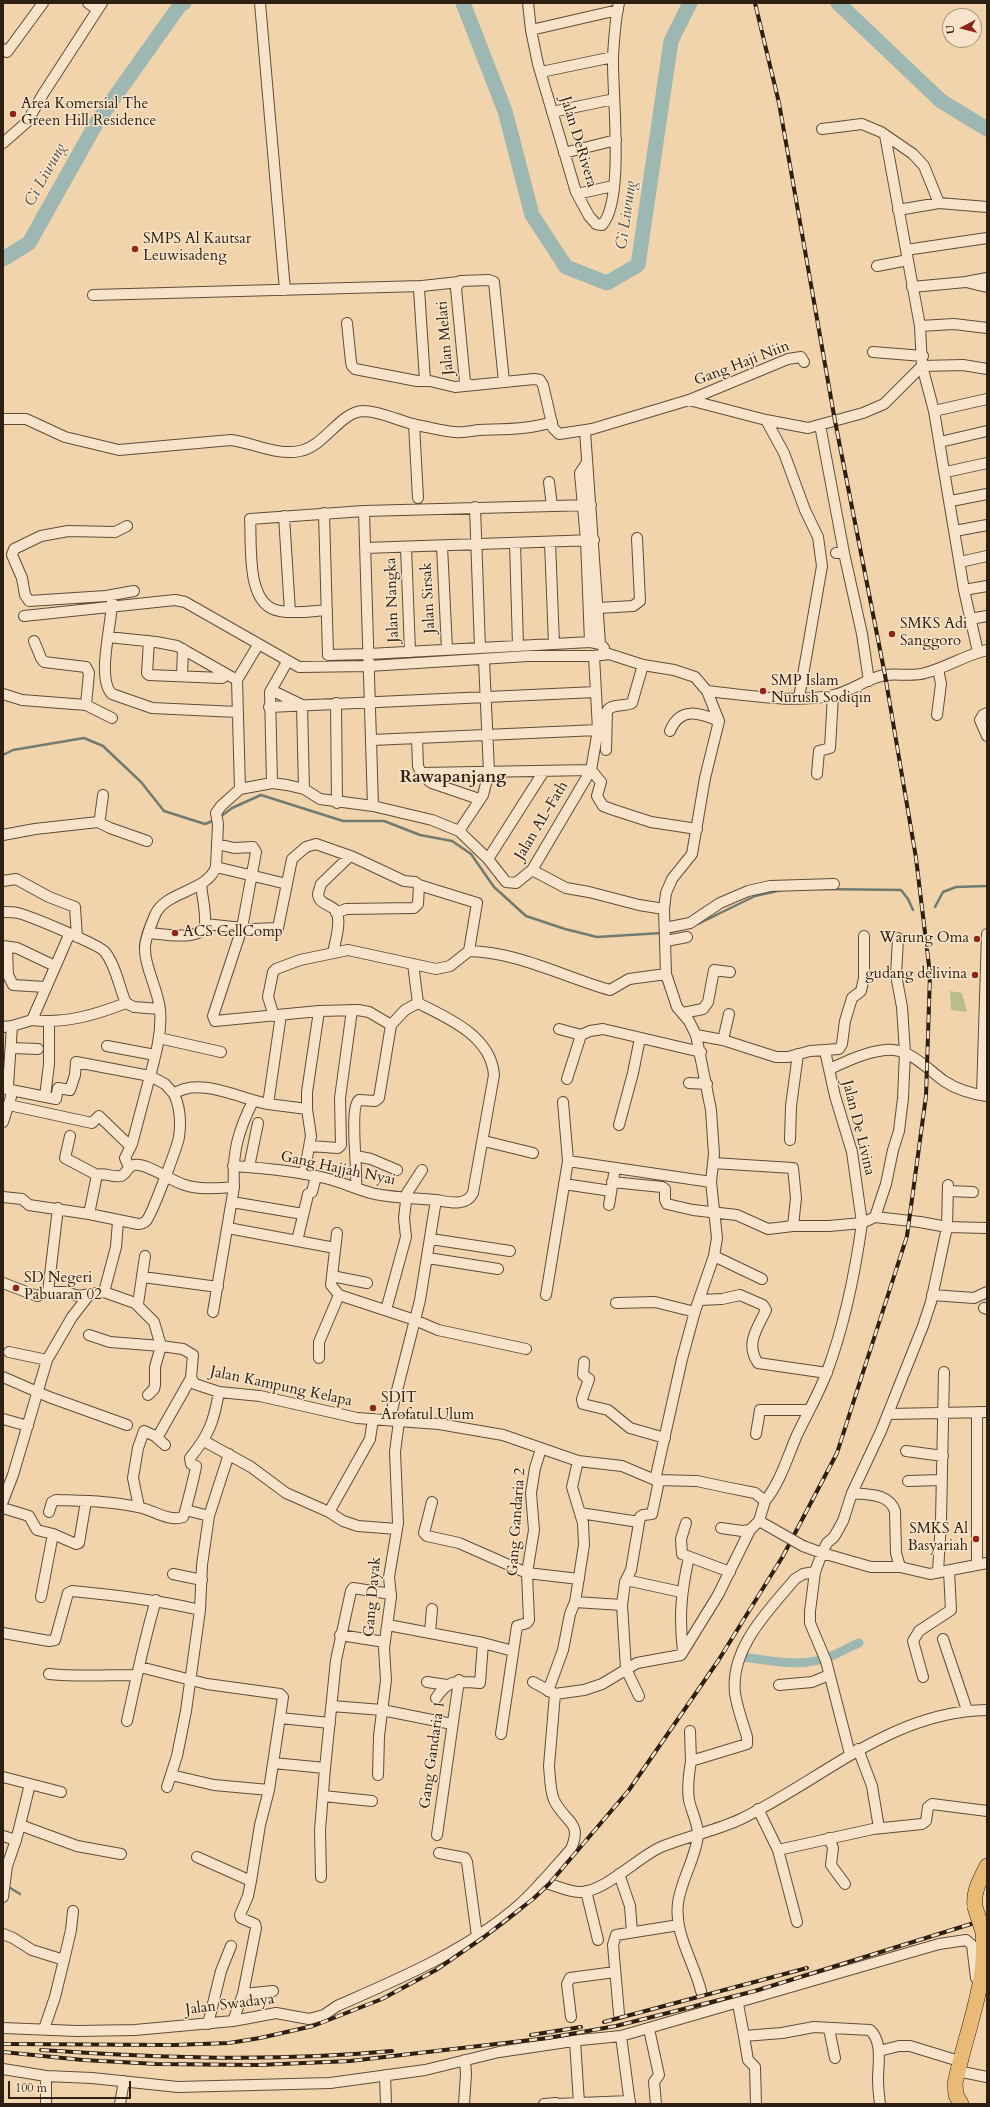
<!DOCTYPE html>
<html>
<head>
<meta charset="utf-8">
<style>
  body { margin:0 }
  #map { position:relative; width:990px; height:2107px; overflow:hidden; background:#f2d4ac; font-family:Cardo,serif }
  canvas { display:block }
  .frame { position:absolute; inset:0; border:4px solid #2d2013; pointer-events:none }
  .north { position:absolute; left:942px; top:8px; width:40px; height:40px; box-sizing:border-box; background:#f7e3c9; border:1px solid #a69580; border-radius:50%; rotate:263deg; font-size:11px; font-weight:700; line-height:16px; text-align:center; color:#2d2013 }
  .north::after { content:''; display:block; margin:auto; width:14px; height:18px; background:#8f2418; clip-path:polygon(50% 0,100% 100%,50% 72%,0 100%) }
  .scale { position:absolute; left:8px; top:2081px; width:123px; height:18px; box-sizing:border-box; border:2px solid #2d2013; border-top:0; padding-left:5px; font-size:12px; line-height:14px; white-space:nowrap; color:#2d2013; -webkit-text-stroke:3px #f7e3c9; paint-order:stroke }
</style>
</head>
<body>
<div id="map">
<canvas width="990" height="2107"></canvas>
<div class="frame"></div>
<div class="north">U</div>
<div class="scale">100 m</div>
</div>
<script>
const c = document.querySelector('canvas').getContext('2d');
c.lineJoin = 'round';
function fillPath(path, color) {
  c.fillStyle = color;
  c.fill(path, 'evenodd');
}
function trace(path, color, width, dash) {
  c.strokeStyle = color;
  c.lineWidth = width;
  c.lineCap = dash ? 'butt' : 'round';
  c.setLineDash(dash || []);
  c.stroke(path);
}
function drawText(font, color, halo, rows, align = 'center') {
  c.font = font + ' Cardo,serif';
  c.lineWidth = 3;
  c.setLineDash([]);
  c.textBaseline = 'middle';
  c.strokeStyle = halo;
  c.fillStyle = color;
  for (const [text, x, y, turn = 0] of rows) {
    c.save();
    c.translate(x, y);
    c.rotate((+turn || 0) * Math.PI / 180);
    c.textAlign = isNaN(turn) ? turn : align;
    if (halo) c.strokeText(text, 0, 0);
    c.fillText(text, 0, 0);
    c.restore();
  }
}
fillPath(new Path2D(`
  M950,991L962,993L967,1012L951,1010Z`), '#b8bd8c');
trace(new Path2D(`
  M3,755L13,750L84,738L103,746L141,782L164,811L205,824L215,820
  M220,817L232,808L261,795L343,821H384L420,835L452,841L471,854L494,887L526,916L565,929L597,937L662,933
  M818,889L901,890L908,899L913,910
  M935,907L943,892L956,887L987,886
  M698,924L755,896L782,890
  M667,933L678,930
  M7,1886L20,1894`), '#707b72', 2.5);
trace(new Path2D(`
  M743,1657C770,1661 805,1668 831,1656C841,1652 849,1647 859,1643`), '#9db7b2', 9);
trace(new Path2D(`
  M463,3L505,111L532,215L566,267L607,283L638,265L671,41L690,3
  M838,3L941,101L987,129
  M3,259L29,243L97,122L180,5L184,3`), '#9db7b2', 15);
const street = new Path2D(`
  M88,3L97,9
  M260,3L285,290
  M528,3L531,30L538,64L576,192L589,216L596,224L602,225C625,201 612,93 613,57C614,40 615,20 619,3
  M531,30L618,10
  M3,49L7,52L43,3
  M541,72L613,57
  M552,112L614,99
  M822,129L862,124L881,132L913,154L924,166L939,203
  M885,135L920,326L922,366L934,411L964,590L978,652
  M3,143L27,122L43,94L102,3
  M564,153L616,140
  M577,194L613,186
  M898,210L939,203L987,207
  M906,250L987,238
  M877,266L908,260
  M970,283L987,287
  M912,287L966,282L987,278
  M93,295L422,286
  M347,323L351,362L352,366L355,369L417,381H430L455,387L534,379L540,380L543,385L553,428L559,434L592,429L689,400L788,359L801,357L804,362
  M920,326L954,324L987,328
  M873,352L923,356
  M425,381L419,289L422,286L459,282
  M468,384L465,382L456,288L460,281L489,280L494,282L504,382
  M689,400L766,420L808,428L863,413L884,404L922,366L963,365L987,369
  M934,411L987,399
  M3,419H26L65,437L119,450L231,440C254,443 277,456 300,451C325,446 340,412 363,411C380,411 399,421 416,425C429,427 442,431 455,432C463,433 471,431 479,430C503,429 528,430 552,422
  M766,420L784,453L805,510L818,537L822,566L799,698
  M414,424L418,498
  M820,425L844,553
  M585,431L600,644L604,648
  M940,442L987,431
  M586,464L580,473L586,540L590,642
  M946,472L987,463
  M549,482L552,506
  M951,501L987,494
  M475,507L480,648
  M364,511L373,806
  M324,513L328,655L369,654L554,644L590,642L600,644
  M284,516L290,612
  M127,526L115,532L68,531L41,536L14,549L12,555L22,578L25,595L29,601L106,596L134,591
  M955,531L987,525
  M550,542L554,644
  M515,543L518,646
  M442,546L447,649
  M406,547L410,652
  M365,548L594,540
  M836,553H844L862,634L869,681
  M960,562L987,556
  M964,590L987,586
  M112,602C112,624 96,679 112,694L152,708L237,712
  M599,608L633,606L640,601L637,538
  M327,610C312,611 295,614 280,611C245,606 252,545 250,519L364,511L591,505
  M24,616L175,600L185,602L299,667L369,666L528,656H594L609,654L643,665L674,670L695,677L707,691L719,721L705,778L692,854L672,879L666,893L664,909
  M970,619L987,616
  M108,637L156,642L177,646L237,680L240,789
  M34,641L41,658L44,662L86,667L89,673L86,705
  M149,641L147,673L149,675L222,678L226,675
  M182,676L183,649
  M237,680L258,645
  M271,690L302,705L304,789
  M707,691C748,695 794,704 834,695C852,691 867,678 885,675C898,673 912,677 925,673C946,668 965,655 987,650
  M3,694L22,700L86,705L112,718
  M336,703L337,803
  M269,707L596,692
  M987,713L983,715L980,720L987,736
  M937,715L941,684L938,669
  M670,731C680,706 700,713 719,721
  M417,738L418,766L421,773L591,770L601,782L597,796L603,806L614,810L651,822L697,829
  M372,740L598,730
  M606,750L607,711C612,703 624,707 632,703L643,665
  M427,773L429,781L432,783L479,799
  M817,774L819,751L830,748L833,695
  M272,783L270,692L287,662
  M98,822L110,828L147,841
  M459,831L483,795L489,772L484,660
  M3,835L35,829L98,822L100,818L103,795
  M217,844L234,848L253,847L256,852L242,928L213,1016L215,1021L319,1011L358,1010L369,1012L391,1025
  M488,859L544,771
  M216,867L287,884
  M532,870L566,888L589,892L639,905L664,909L666,974L677,1007L689,1021L696,1035L711,1110L714,1154L711,1182L717,1238L714,1256L695,1311L682,1359L655,1480
  M3,881L16,879L49,897L75,907L77,937
  M419,885L477,903L469,951
  M3,912C8,912 14,912 18,913C30,916 100,945 105,952C116,966 119,987 126,1003L134,1007L160,1009
  M205,924L252,929L278,928L292,859L306,847L316,844L353,857L404,881L415,882L419,885L418,904L414,908L346,909L336,913
  M665,928L690,923L720,903L748,891L770,886L834,884
  M149,933C162,934 203,942 205,924C206,911 202,896 201,884
  M666,941L687,937
  M3,946L17,948L55,966
  M7,947L8,975L13,985L45,987
  M333,953C335,942 342,921 336,911C331,904 319,905 318,894L321,884L350,856
  M683,1013L703,1009L708,1002L714,970L730,972
  M281,1015L268,1104C241,1099 198,1076 174,1094L165,1084L150,1076C156,1054 162,1032 160,1010C158,989 145,968 145,950C144,940 151,925 155,915C165,891 207,892 216,867L218,824L216,813L221,806L240,789L272,783L287,785L304,789L320,799L373,806L432,820L459,831L488,859L506,882L516,883L532,870L591,770L598,730L594,656
  M274,1016L268,997L273,972L276,969L300,960L348,950L436,969L450,966L469,951C518,952 564,977 610,990L629,979L666,974
  M32,1020C65,1024 95,1015 126,1003
  M391,1025L405,1010L418,1003L413,964
  M12,1026L32,1020L69,935
  M3,1027L12,1026L8,1086L6,1089L3,1088
  M559,1029L581,1035
  M696,1035L723,1040L776,1057H788L810,1051L839,1049L842,1044L845,1021L852,998L861,991L864,978V936
  M159,1038L221,1052
  M723,1040L729,1014
  M107,1046L155,1055
  M11,1048L38,1049H35
  M830,1069C847,1061 866,1052 885,1050C909,1047 926,1068 944,1081C956,1089 972,1094 987,1096
  M567,1079L581,1035L590,1031L603,1029L701,1052
  M689,1083L707,1084
  M6,1089L56,1099L58,1088L70,1090L75,1075L76,1062L150,1076L132,1144L125,1158L129,1167
  M174,1094C180,1107 181,1123 179,1137C178,1145 151,1217 146,1221C144,1223 141,1224 138,1224L89,1214L97,1175C105,1172 112,1178 121,1176C127,1174 127,1166 134,1165C146,1162 172,1182 185,1185C200,1190 218,1188 234,1187C232,1153 238,1131 253,1101
  M982,1095L987,934
  M45,1097L49,1064V1022
  M563,1102L568,1161
  M268,1104L307,1109V1092L319,1011
  M9,1105L92,1123L99,1116L130,1146
  M3,1122L11,1097V1090
  M619,1125L633,1073L640,1038
  M70,1136L65,1158L97,1175
  M790,1140L791,1106L798,1054
  M484,1141L533,1153
  M310,1146L338,1148L341,1145L340,1098L352,1010
  M356,1156L371,1159L397,1170
  M713,1163L793,1168L796,1198L793,1226
  M233,1166C264,1168 295,1171 325,1178C342,1182 358,1190 375,1194C395,1198 416,1198 436,1200
  M249,1167L258,1123
  M304,1174L311,1136L307,1109
  M612,1182L662,1187L665,1189V1200L667,1204L693,1210L737,1215L768,1229L793,1226H829L862,1223L852,1152L835,1096L825,1051
  M564,1184L611,1191
  M356,1188C358,1172 349,1107 359,1100L375,1101L379,1098L391,1025
  M948,1191L973,1192
  M3,1197L22,1199L29,1205L89,1214
  M232,1202L303,1214
  M609,1205L615,1168
  M875,1217L920,1222L947,1227L987,1228
  M228,1228L335,1248
  M337,1233L331,1285L339,1295L415,1320L438,1330L526,1349
  M431,1239L510,1251
  M297,1241L307,1199L308,1194L312,1192L316,1176
  M714,1256L762,1279
  M428,1258L498,1269
  M332,1276L367,1283
  M143,1277L218,1287
  M3,1283L37,1296L48,1292H66L78,1296L104,1292L135,1303L154,1322L161,1346L183,1349L193,1355L191,1378L195,1384L219,1392L260,1396L357,1418L439,1424L503,1435L578,1461L622,1466L655,1480L697,1481L725,1487L755,1493L765,1501L759,1521L768,1526
  M48,1292L58,1208
  M104,1292L116,1247L118,1221
  M546,1295L568,1161L711,1182
  M932,1295L974,1298L987,1292
  M699,1300L722,1299L740,1295L763,1305L766,1310C757,1329 745,1344 758,1363L827,1373
  M616,1303L655,1302L695,1312
  M138,1304L145,1256
  M984,1308L987,1309
  M386,1310L406,1237L404,1218L407,1193L422,1170
  M213,1312L234,1187
  M89,1335L110,1342L161,1346L155,1367V1385L154,1389L148,1395
  M9,1352L47,1360
  M319,1358V1342L339,1295
  M584,1362L583,1375L589,1379L582,1399L583,1404L608,1410L630,1428L665,1438
  M3,1377L49,1397L127,1425
  M977,1412V1564
  M889,1414L987,1412
  M3,1419L28,1426
  M391,1420V1414L420,1300L436,1200C449,1202 466,1207 473,1193L494,1075C491,1036 448,1018 418,1003
  M756,1434L760,1410H809
  M157,1438L191,1378
  M204,1441L251,1467L286,1493L329,1512L343,1521L358,1526L397,1529
  M906,1451L943,1456
  M908,1481L941,1480
  M852,1493C868,1495 889,1493 895,1511L896,1553L900,1567L930,1574L987,1563
  M3,1501L13,1475L47,1360L72,1317L89,1295
  M765,1501C781,1481 787,1458 797,1435C807,1414 819,1393 827,1372C845,1323 855,1274 862,1223L875,1217L886,1184L893,1150L899,1131L903,1098L905,1053L902,1007L896,975L898,938
  M432,1502L424,1533L427,1536L459,1543L527,1573L579,1579
  M139,1507L133,1478L138,1448L144,1431L155,1436L165,1445
  M3,1508L29,1516L37,1530L53,1534L76,1544L79,1543L86,1501
  M186,1510L209,1516
  M49,1512L52,1502L56,1500C84,1501 114,1501 142,1508C154,1511 170,1522 183,1517C185,1514 196,1469 196,1466L191,1464L190,1458C209,1435 214,1421 219,1392
  M329,1512L370,1439L373,1419
  M580,1513L639,1522
  M686,1523L681,1539L682,1554L730,1572
  M721,1528L742,1531L750,1530
  M803,1546L822,1553L827,1543L834,1537L843,1521L852,1493L881,1431L923,1326L931,1302L947,1227L948,1185
  M815,1572L810,1611V1623L826,1661L850,1754
  M938,1572L941,1521L944,1372
  M173,1574L202,1580
  M626,1580L681,1592
  M41,1597L53,1534
  M575,1602L622,1605
  M388,1625L430,1633L432,1609
  M3,1633L49,1641L55,1640L68,1593L72,1591C115,1595 158,1600 200,1610
  M430,1633L483,1643
  M340,1635L385,1642
  M943,1639L967,1710
  M683,1652C679,1616 681,1593 689,1557
  M140,1667L207,1684L280,1694L283,1697L269,1790L260,1825L251,1881L248,1896L240,1915L241,1918L255,1924L256,1928L243,1994L233,2021
  M49,1674C79,1677 107,1675 137,1675
  M923,1677L913,1641L919,1631L951,1610L949,1571
  M427,1682L447,1685
  M533,1682L553,1693
  M779,1685L812,1682L829,1675
  M548,1691L563,1650L570,1614L575,1602L584,1545L583,1523L572,1487L578,1461
  M555,1694L584,1690L602,1684L637,1663L681,1655L718,1595L750,1530L759,1521
  M639,1696L626,1669L622,1605L625,1582L631,1570L640,1517L643,1515L652,1514L659,1481
  M436,1698C450,1677 459,1682 480,1683L483,1643L513,1651
  M332,1706L382,1710L452,1724
  M280,1718L330,1723
  M127,1721C136,1680 144,1640 156,1600
  M690,1731L691,1761
  M501,1734L517,1626L527,1623L529,1620L527,1573L534,1530L531,1493L535,1468L541,1449
  M858,1749L872,1786L879,1828
  M273,1763L325,1768L320,1830L321,1877
  M325,1768L336,1660L351,1591L353,1588L391,1594
  M171,1775L214,1785L269,1790
  M378,1775L379,1736L386,1680L384,1648L391,1597L389,1577L398,1523L395,1452L399,1421
  M3,1777L61,1792
  M167,1787L177,1756L186,1711L200,1610L202,1565L209,1516L229,1454
  M323,1796L372,1801
  M758,1809L778,1850L797,1922
  M20,1825L30,1784
  M437,1835L459,1680
  M3,1836L16,1840L20,1825L77,1846L121,1854
  M829,1838L833,1848L831,1865L845,1884
  M778,1850L873,1829L922,1824L926,1821L928,1807L932,1804L987,1811
  M439,1853L465,1858L467,1862L477,1936
  M197,1857L251,1881
  M619,1874L630,1906L632,1932
  M541,1882C554,1884 569,1893 582,1892C607,1890 638,1857 661,1847C687,1836 716,1831 741,1819C822,1780 892,1711 987,1710
  M586,1891L598,1940
  M3,1897L7,1866L16,1840
  M3,1934L13,1938L32,1950L64,1960L71,1930L73,1911
  M701,1991C694,1962 674,1934 678,1903C681,1880 695,1860 698,1836C699,1825 691,1811 689,1800C687,1788 689,1773 691,1761L747,1744V1737C743,1723 737,1708 735,1693C730,1648 769,1610 795,1579L803,1574L815,1572L822,1553L871,1567H900
  M243,1994L273,1991
  M738,2004L744,2036
  M619,2014L613,1945L616,1935L679,1925
  M571,2017L567,1984L570,1978L615,1972
  M208,2024L221,1971L231,1946
  M3,2028L77,2031L135,2030L233,2021L276,2013L309,2019L324,2015L337,2006C401,1978 466,1951 519,1905C538,1888 554,1868 571,1849C583,1821 565,1823 554,1800C550,1791 550,1776 549,1766L555,1694
  M44,2029L55,1997L64,1960
  M649,2029L659,2075L654,2082L656,2104
  M829,2029L835,2058
  M621,2036L630,2104
  M879,2051L899,2046H910L959,2061
  M3,2069L46,2076L92,2078L178,2087L330,2083L425,2070L499,2052L580,2040L621,2036L939,1944L966,1940L972,1945L976,1978
  M957,2071L987,2077
  M385,2075L386,2104
  M579,2103L630,2101
  M46,2104V2076
  M120,2104L124,2081
  M464,2104L466,2074L465,2060
  M544,2104L556,2103
  M556,2104L579,2103L575,2041
  M756,2104L755,2067L748,2060L744,2036L782,2033L814,2027L870,2030C883,2042 878,2064 878,2079C878,2087 879,2096 880,2104`);
const primary = new Path2D(`
  M975,1907C973,1891 980,1880 987,1866
  M961,2104L956,2095L955,2084C965,2034 988,1983 983,1932`);
trace(street, '#5e4d39', 12);
trace(primary, '#2d2013', 16);
trace(street, '#f7e3c9', 10);
trace(primary, '#e9ba76', 15);
const rail = new Path2D(`
  M604,2022L807,1968
  M531,2035L581,2027
  M3,2044L174,2045L229,2043L260,2038L313,2026L382,1999L436,1970L484,1937L533,1899L549,1884L629,1790L718,1661L783,1556L837,1453L907,1236L926,1096L930,974L916,858L885,675L835,421L779,103L755,3
  M41,2050C160,2058 274,2062 392,2051
  M3,2052L83,2060L157,2064L258,2065L350,2061L548,2038L616,2026L755,1991L987,1919`);
trace(rail, '#2d2013', 4);
trace(rail, '#f7e3c9', 2.5, [8]);
const streetBridge = new Path2D(`
  M768,1526L803,1546`);
const primaryBridge = new Path2D(`
  M975,1907L983,1932`);
trace(streetBridge, '#5e4d39', 12, []);
trace(primaryBridge, '#2d2013', 16, []);
trace(streetBridge, '#f7e3c9', 10);
trace(primaryBridge, '#e9ba76', 15);
for (const [x, y, r, color] of [
  [13,114,4,"#8f2418"],
  [135,249,4,"#8f2418"],
  [892,634,4,"#8f2418"],
  [763,691,4,"#8f2418"],
  [175,933,4,"#8f2418"],
  [977,939,4,"#8f2418"],
  [975,975,4,"#8f2418"],
  [16,1288,4,"#8f2418"],
  [373,1408,4,"#8f2418"],
  [976,1539,4,"#8f2418"]
]) {
  const dot = new Path2D();
  dot.arc(x, y, r, 0, 2 * Math.PI);
  c.fillStyle = color;
  c.fill(dot);
  trace(dot, '#f7e3c9', 1.5);
}
drawText('15px', '#2d2013', '#f7e3c9', [
  ["Area Komersial The",21,105],
  ["Green Hill Residence",21,122],
  ["SMPS Al Kautsar",143,240],
  ["Leuwisadeng",143,257],
  ["SMKS Adi",900,625],
  ["Sanggoro",900,642],
  ["SMP Islam",771,682],
  ["Nurush Sodiqin",771,699],
  ["ACS CellComp",183,933],
  ["Warung Oma",969,939,"right"],
  ["gudang delivina",967,975,"right"],
  ["SD Negeri",24,1279],
  ["Pabuaran 02",24,1296],
  ["SDIT",381,1399],
  ["Arofatul Ulum",381,1416],
  ["SMKS Al",968,1530,"right"],
  ["Basyariah",968,1547,"right"]
], 'left');
drawText('15px', '#2d2013', '#f7e3c9', [
  ["Jalan DeRivera",578,142,73],
  ["Jalan Melati",446,338,-95],
  ["Gang Haji Niin",742,364,-21],
  ["Jalan Sirsak",429,598,-93],
  ["Jalan Nangka",393,600,-92],
  ["Jalan AL-Fath",542,821,-59],
  ["Jalan De Livina",858,1128,76],
  ["Gang Hajjah Nyai",338,1169,12],
  ["Jalan Kampung Kelapa",281,1387,12],
  ["Gang Gandaria 2",517,1522,-86],
  ["Gang Dayak",373,1597,-85],
  ["Gang Gandaria 1",433,1755,-82],
  ["Jalan Swadaya",230,2005,-7]
]);
drawText('italic 16px', '#4f4d43', '#f7e3c9', [
  ["Ci Liwung",46,175,-61],
  ["Ci Liwung",627,215,-82]
]);
drawText('bold 17px', '#2d2013', '#f7e3c9', [
  ["Rawapanjang",453,778]
]);
</script>
</body>
</html>
